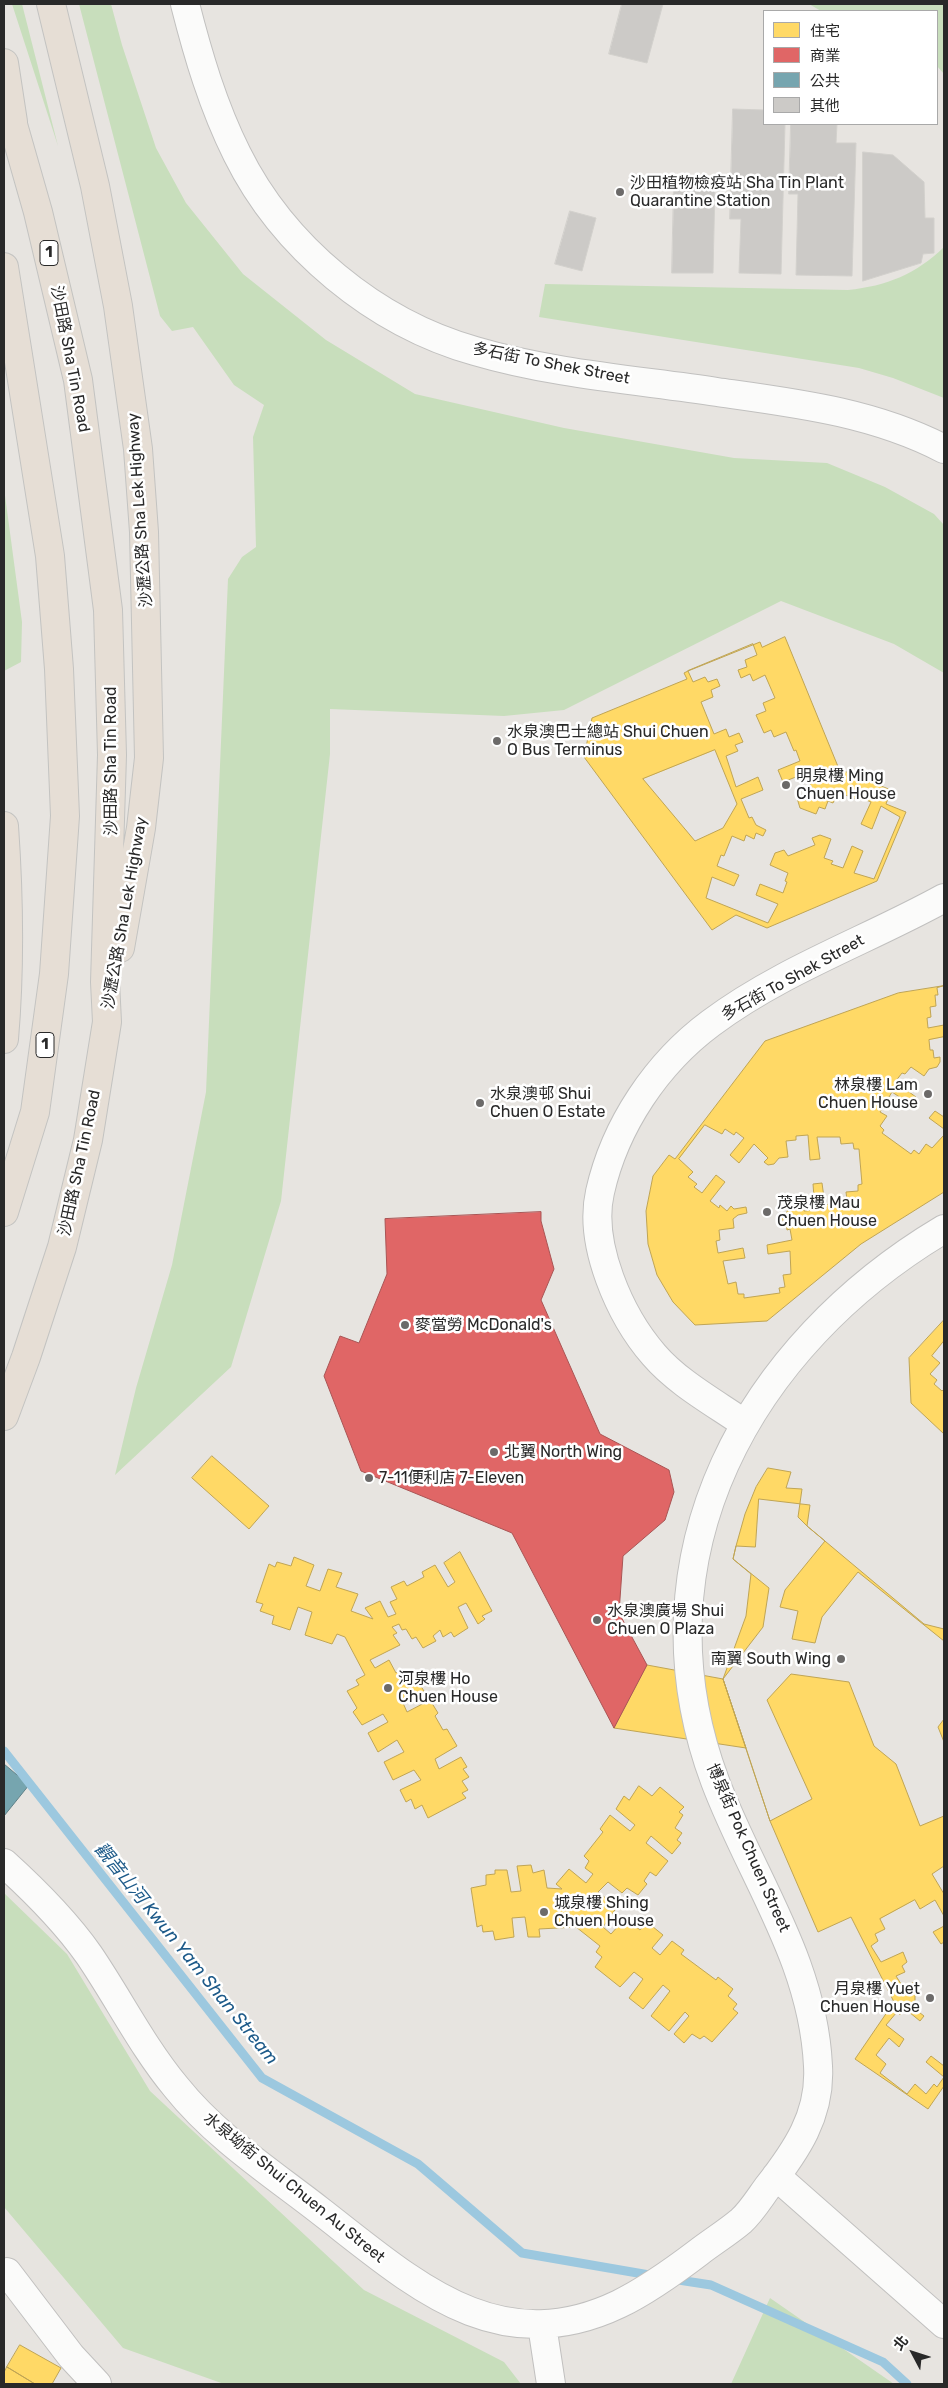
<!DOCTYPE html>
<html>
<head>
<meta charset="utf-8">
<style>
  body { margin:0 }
  #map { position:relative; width:948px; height:2388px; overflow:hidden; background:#e7e4e0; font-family:Rubik,"Noto Sans TC",sans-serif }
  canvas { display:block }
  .frame { position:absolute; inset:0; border:5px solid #292929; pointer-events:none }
  .legend { position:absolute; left:763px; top:10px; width:175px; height:115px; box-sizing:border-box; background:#fff; border:1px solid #a9a9a9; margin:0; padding:6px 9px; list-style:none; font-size:15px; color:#292929 }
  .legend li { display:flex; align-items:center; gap:10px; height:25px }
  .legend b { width:25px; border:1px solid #a9a9a9 }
  .north { position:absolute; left:888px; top:2328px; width:50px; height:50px; -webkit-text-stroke:4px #fff; paint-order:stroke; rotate:310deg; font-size:14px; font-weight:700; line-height:20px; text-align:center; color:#292929 }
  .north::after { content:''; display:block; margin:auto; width:18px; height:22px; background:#292929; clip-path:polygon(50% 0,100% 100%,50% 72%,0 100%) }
</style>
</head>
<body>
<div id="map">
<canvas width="948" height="2388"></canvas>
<div class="frame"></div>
<ul class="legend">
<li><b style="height:14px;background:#ffd966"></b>住宅</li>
<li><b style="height:14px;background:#e06666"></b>商業</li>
<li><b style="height:14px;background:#76a5af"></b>公共</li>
<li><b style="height:14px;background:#cccac7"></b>其他</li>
</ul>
<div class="north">北</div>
</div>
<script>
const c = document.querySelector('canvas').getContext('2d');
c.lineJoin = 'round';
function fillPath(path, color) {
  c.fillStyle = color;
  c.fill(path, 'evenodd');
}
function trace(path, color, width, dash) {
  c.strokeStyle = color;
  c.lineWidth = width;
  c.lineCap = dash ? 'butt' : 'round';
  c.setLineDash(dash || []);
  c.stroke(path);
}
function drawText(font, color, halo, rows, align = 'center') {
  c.font = font + ' Rubik,"Noto Sans TC",sans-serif';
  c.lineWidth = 5;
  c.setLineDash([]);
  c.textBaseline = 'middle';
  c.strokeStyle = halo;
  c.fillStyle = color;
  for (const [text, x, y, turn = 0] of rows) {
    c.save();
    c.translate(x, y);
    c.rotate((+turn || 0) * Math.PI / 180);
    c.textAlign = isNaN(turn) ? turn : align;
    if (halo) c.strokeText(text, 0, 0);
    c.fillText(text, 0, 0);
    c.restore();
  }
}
fillPath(new Path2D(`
  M12,4H22L58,146Z
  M79,4H111L122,45L156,148L186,203L243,274L326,340L415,394L564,428L734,458L827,463L885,487L934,514L944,525V673L894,644L781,601L564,710L504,716L330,709V754L281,1201L231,1367L115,1475L136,1388L172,1265L206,1092L228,579L242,557L256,547L253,437L264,405L234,385L193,327L172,331L160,316Z
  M809,4H944V74L937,66V11H821Z
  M944,247V398L893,378L859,368L539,317L545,284L848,290C887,286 916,274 944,247Z
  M4,488L22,622L21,662L4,671Z
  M4,1893L67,1954L150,2091L364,2290L504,2362L521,2384H224L123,2348L4,2207Z
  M770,2298L894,2384H731Z`), '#c8debc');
const homes = new Path2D(`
  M785,637L839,769L891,790L886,804L906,812L877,881L767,928L736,915L712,930L584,757L592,718L687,679L684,673L688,671L760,642L762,647ZM715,750L737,804L723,828L695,841L643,779Z
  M753,644L757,655L745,660L747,667L738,670L741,678L750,674L753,681L765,675L775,698L763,703L766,711L756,715L764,733L771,730L774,737L786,732L794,751L796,750L800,761L778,770L783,782L806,773L813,792L797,798L800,808L816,814L819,807L825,809L828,801L833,803L838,792L858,800L859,797L871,802L861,824L872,829L881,806L900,817L874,879L854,873L863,851L852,846L843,868L831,864L833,861L824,858L831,839L820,835L812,838L815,845L788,856L784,850L775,853L770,865L788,873L785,881L787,882L783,893L760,884L756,895L778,904L768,923L706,898L712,877L734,886L739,875L717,866L721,855L724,856L732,836L744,841L746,835L754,839L756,833L763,836L766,830L756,825L752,817L749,818L741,799L763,790L758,777L736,787L726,756L738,751L735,745L743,742L739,733L729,737L726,729L714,734L701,702L713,697L711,690L720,686L717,679L708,682L705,677L693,682L688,671Z
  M944,986V1025L928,1028L927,1018L931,1017L930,1007L936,1006L935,995H938L937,988Z
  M944,986V1192L861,1244L767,1321L695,1325L673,1302L657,1275L648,1244L646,1211L653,1176L669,1155L675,1159L765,1041L898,993Z
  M944,1037V1117L935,1111L929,1118L944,1129V1135L932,1148L926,1144L919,1154L914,1150L911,1154L882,1133L884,1130L880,1126L887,1116L880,1112L892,1092L910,1104L916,1097L895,1082L902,1073L905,1074L911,1067L924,1076L929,1069L937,1067L940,1062V1057L934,1058L933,1050H930L929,1040Z
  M705,1125L722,1134L725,1129L734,1135L736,1132L744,1138L730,1155L739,1163L754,1144L768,1158L764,1162L768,1165L774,1164L779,1158L788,1157L786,1141L796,1140V1136L808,1135L810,1160L820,1159L817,1137H840L841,1144L853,1143L854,1149H859L862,1184L858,1185V1191L846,1192L847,1200L825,1205L822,1183L813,1184L815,1210L804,1211V1208L794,1209L793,1203L781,1220H786L787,1230L790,1229L792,1240L767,1245L768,1254L790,1251L791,1274L783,1275L785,1287L779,1288L780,1293L744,1298V1294H738L736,1282L728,1284L723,1261L745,1258L743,1248L718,1253L716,1241L720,1240L719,1230L734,1228L733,1219L738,1215L747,1213L746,1207L734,1209L731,1206L727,1211L720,1205L719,1208L710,1201L725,1182L716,1175L702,1193L694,1187L697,1184L688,1177L693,1172L679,1159Z
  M944,1320V1434L911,1403L909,1358Z
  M944,1341V1389L942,1391L934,1384L937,1380L930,1374L940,1363L932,1356Z
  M212,1456L269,1506L249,1529L192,1478Z
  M768,1468L791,1472L786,1488L802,1489L798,1517L807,1526L924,1624L944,1629V1719L938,1727L944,1742V1866L932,1874L944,1894V2086L928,2109L855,2059L894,2002L851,1917L818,1932L770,1821L723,1679L746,1616L751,1574L733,1559L736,1546L745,1514L756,1487Z
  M759,1499L810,1505L807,1526L825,1541L785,1590L780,1607L798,1611L792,1639L815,1643L822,1617L858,1572L944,1641V1816L920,1826L896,1764L874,1746L849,1682L791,1674L767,1700L812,1799L770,1821L723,1679L763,1627L769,1588L733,1559L736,1546L755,1547Z
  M460,1552L492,1611L482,1616L485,1619L478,1624L466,1603L458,1607L468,1628L454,1637L451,1632L443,1637L440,1630L433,1636L436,1641L423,1648L416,1637L412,1639L406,1629L402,1630L399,1624L392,1627L397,1633L393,1635L400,1645L370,1660L375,1668L389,1660L396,1673L400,1669L409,1681L415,1677L424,1691L403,1703L407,1712L430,1700L438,1713L435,1716L443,1730L447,1729L457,1746L435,1759L439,1769L461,1757L467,1767L463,1769L469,1777L462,1781L468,1790L462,1793L466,1798L428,1818L422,1805L415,1809L411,1799L406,1802L400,1790L421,1780L414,1770L393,1780L384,1762L404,1752L397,1740L378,1752L368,1733L388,1722L383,1714L362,1725L353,1712L357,1708L347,1691L359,1685L356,1680L365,1675L345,1637L337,1634L332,1644L305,1635L312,1612L298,1607L290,1630L272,1624L274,1616L260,1611L263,1604L256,1602L269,1564L275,1567L277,1562L291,1566L294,1557L314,1565L306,1586L320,1591L328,1569L342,1573L336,1587L358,1594L351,1611L373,1619L365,1608L380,1601L388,1617L396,1614L390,1602L397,1599L391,1587L404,1581L407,1586L424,1577L422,1572L435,1565L448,1587L455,1582L444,1563Z
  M647,1665L723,1679L746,1748L614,1728Z
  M639,1786L652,1796L660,1787L684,1807L679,1812L683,1815L675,1828L682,1833L677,1840L681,1843L672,1854L651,1836L646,1843L668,1861L656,1876L650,1872L644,1881L647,1884L638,1895L627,1888L622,1893L608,1882L598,1892L617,1907L603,1927L611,1934L620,1924L624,1927L629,1921L640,1930L647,1922L663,1935L652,1948L660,1955L672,1941L684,1950L681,1954L716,1980L718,1977L733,1989L728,1996L737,2004L733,2009L738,2013L712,2042L704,2036L700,2039L692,2034L684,2043L674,2034L689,2016L685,2012L669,2031L651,2016L670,1991L663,1985L643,2009L629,1998L643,1979L634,1972L620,1987L595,1967L602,1957L596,1952L600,1946L576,1927L539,1929L540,1937H528L525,1917L512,1918L514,1937L495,1940L493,1931L483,1932L482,1925L477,1927L471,1888L486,1885V1875L495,1874V1870H507L511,1892L521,1891L517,1866L531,1865L533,1873L544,1870L547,1888L562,1889L556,1884L569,1869L586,1883L593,1874L585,1868L589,1861L584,1856L603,1832L600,1829L610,1815L630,1831L635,1825L616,1809L624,1796L629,1800Z
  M915,1900L920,1909L935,1900L944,1916V1926L933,1932L941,1944L944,1942V2066L931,2056L926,2062L944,2077L937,2087L934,2084L926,2094L915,2084L907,2094L880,2073L886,2064L876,2055L889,2038L899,2047L904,2039L886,2025L897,2012L900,2015L904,2008L920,2021L924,2016L915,2009V1982L903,1987L896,1976L905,1972L902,1966L907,1962L903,1952L881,1962L871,1946L878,1941L875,1934L885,1929L880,1919Z
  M20,2345L61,2368L52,2384H35L7,2367Z
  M7,2367L35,2384H4V2373Z`);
fillPath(homes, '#ffd966');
trace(homes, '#bfa454', 1);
const shops = new Path2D(`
  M541,1212V1221L554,1269L541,1300L600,1434L669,1470L674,1492L665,1520L623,1556L619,1613L647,1665L614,1728L512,1533L361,1471L324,1376L340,1336L359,1343L387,1274L385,1219Z`);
fillPath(shops, '#e06666');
trace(shops, '#a95454', 1);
const public = new Path2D(`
  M4,1764L29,1785L4,1816Z`);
fillPath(public, '#76a5af');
trace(public, '#5f8087', 1);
trace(new Path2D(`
  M4,1751L262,2078L418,2164L522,2253L655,2276
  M672,2279L711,2285L883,2362L907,2384`), '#9cc8df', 9);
const building = new Path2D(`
  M622,4H663L647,63L609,54Z
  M733,109L764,110V124H785L781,274L739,273L741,219H730Z
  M791,124H837L836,143H856L852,276L796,275L798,194H789Z
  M863,152L893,155L924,182L925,218H934V253L923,254L921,263L863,281Z
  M674,185H715L713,273H672Z
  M570,211L596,218L582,271L555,264Z`);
fillPath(building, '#cccac7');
trace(building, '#d2d0cc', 1);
const minor = new Path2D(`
  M185,4C198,55 213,106 237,154C283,247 375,323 475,351C553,374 637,380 717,392C795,403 873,412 944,449
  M745,1424C715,1403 678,1383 654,1355C620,1316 588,1244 600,1192C615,1125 657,1063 711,1023C782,970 868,940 944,898
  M4,1863C35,1891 65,1921 89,1955C119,1999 142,2046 176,2087C215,2136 270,2172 319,2210C411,2281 496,2363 619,2304C648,2290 674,2271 699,2252C712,2242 728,2232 741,2221C751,2212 759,2199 767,2188C796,2151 821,2115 818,2066C813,1959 751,1877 715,1781C631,1556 749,1345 944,1229
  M776,2176L944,2324
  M7,2272L71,2356L97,2384
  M542,2325L551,2384`);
const highway = new Path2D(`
  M51,4L95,186L118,306L138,449L144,532L149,758L141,828L120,948
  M4,63L13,122
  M4,104L14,128L38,212L78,380L108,610L112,755L105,982L107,1022L88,1140L62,1247L26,1357L4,1416
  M4,267L50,556L59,669L65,816L54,974L35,1112L4,1212
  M4,826C9,897 10,969 4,1039`);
trace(minor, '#c1c0bf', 30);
trace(highway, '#c3c3c1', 30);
trace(minor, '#fbfbfa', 28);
trace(highway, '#e6ded5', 28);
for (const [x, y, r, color] of [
  [620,192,5,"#6c6a69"],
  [497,741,5,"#6c6a69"],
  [786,785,5,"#6c6a69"],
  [928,1094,5,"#6c6a69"],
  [480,1103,5,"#6c6a69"],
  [767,1212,5,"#6c6a69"],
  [405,1325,5,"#6c6a69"],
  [494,1452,5,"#6c6a69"],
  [369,1478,5,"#6c6a69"],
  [597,1620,5,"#6c6a69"],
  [841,1659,5,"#6c6a69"],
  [388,1688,5,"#6c6a69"],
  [544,1912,5,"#6c6a69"],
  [930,1998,5,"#6c6a69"]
]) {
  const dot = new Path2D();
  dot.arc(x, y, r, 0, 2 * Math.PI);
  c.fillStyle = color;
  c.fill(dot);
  trace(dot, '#fff', 2);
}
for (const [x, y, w] of [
  [49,253,18],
  [45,1045,18]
]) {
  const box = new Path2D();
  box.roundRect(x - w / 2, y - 12.5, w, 25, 4);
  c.fillStyle = '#fff';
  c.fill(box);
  trace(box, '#292929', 1);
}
drawText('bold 15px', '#292929', null, [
  ["1",49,253],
  ["1",45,1045]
]);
drawText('16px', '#292929', '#fff', [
  ["沙田植物檢疫站 Sha Tin Plant",630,183],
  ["Quarantine Station",630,201],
  ["水泉澳巴士總站 Shui Chuen",507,732],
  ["O Bus Terminus",507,750],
  ["明泉樓 Ming",796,776],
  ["Chuen House",796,794],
  ["林泉樓 Lam",918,1085,"right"],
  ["Chuen House",918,1103,"right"],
  ["水泉澳邨 Shui",490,1094],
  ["Chuen O Estate",490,1112],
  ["茂泉樓 Mau",777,1203],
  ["Chuen House",777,1221],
  ["麥當勞 McDonald's",415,1325],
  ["北翼 North Wing",504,1452],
  ["7-11便利店 7-Eleven",379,1478],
  ["水泉澳廣場 Shui",607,1611],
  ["Chuen O Plaza",607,1629],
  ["南翼 South Wing",831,1659,"right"],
  ["河泉樓 Ho",398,1679],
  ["Chuen House",398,1697],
  ["城泉樓 Shing",554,1903],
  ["Chuen House",554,1921],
  ["月泉樓 Yuet",920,1989,"right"],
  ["Chuen House",920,2007,"right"]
], 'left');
drawText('16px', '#292929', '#fff', [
  ["沙田路 Sha Tin Road",70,359,79],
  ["多石街 To Shek Street",551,364,11],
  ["沙瀝公路 Sha Lek Highway",140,510,-94],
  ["沙田路 Sha Tin Road",111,761,-90],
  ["沙瀝公路 Sha Lek Highway",125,913,-80],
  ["多石街 To Shek Street",793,978,-29],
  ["沙田路 Sha Tin Road",80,1163,-78],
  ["博泉街 Pok Chuen Street",748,1848,66],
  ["水泉坳街 Shui Chuen Au Street",294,2188,39]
]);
drawText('italic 18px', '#1d5a89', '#fff', [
  ["觀音山河 Kwun Yam Shan Stream",186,1954,51]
]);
</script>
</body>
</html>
